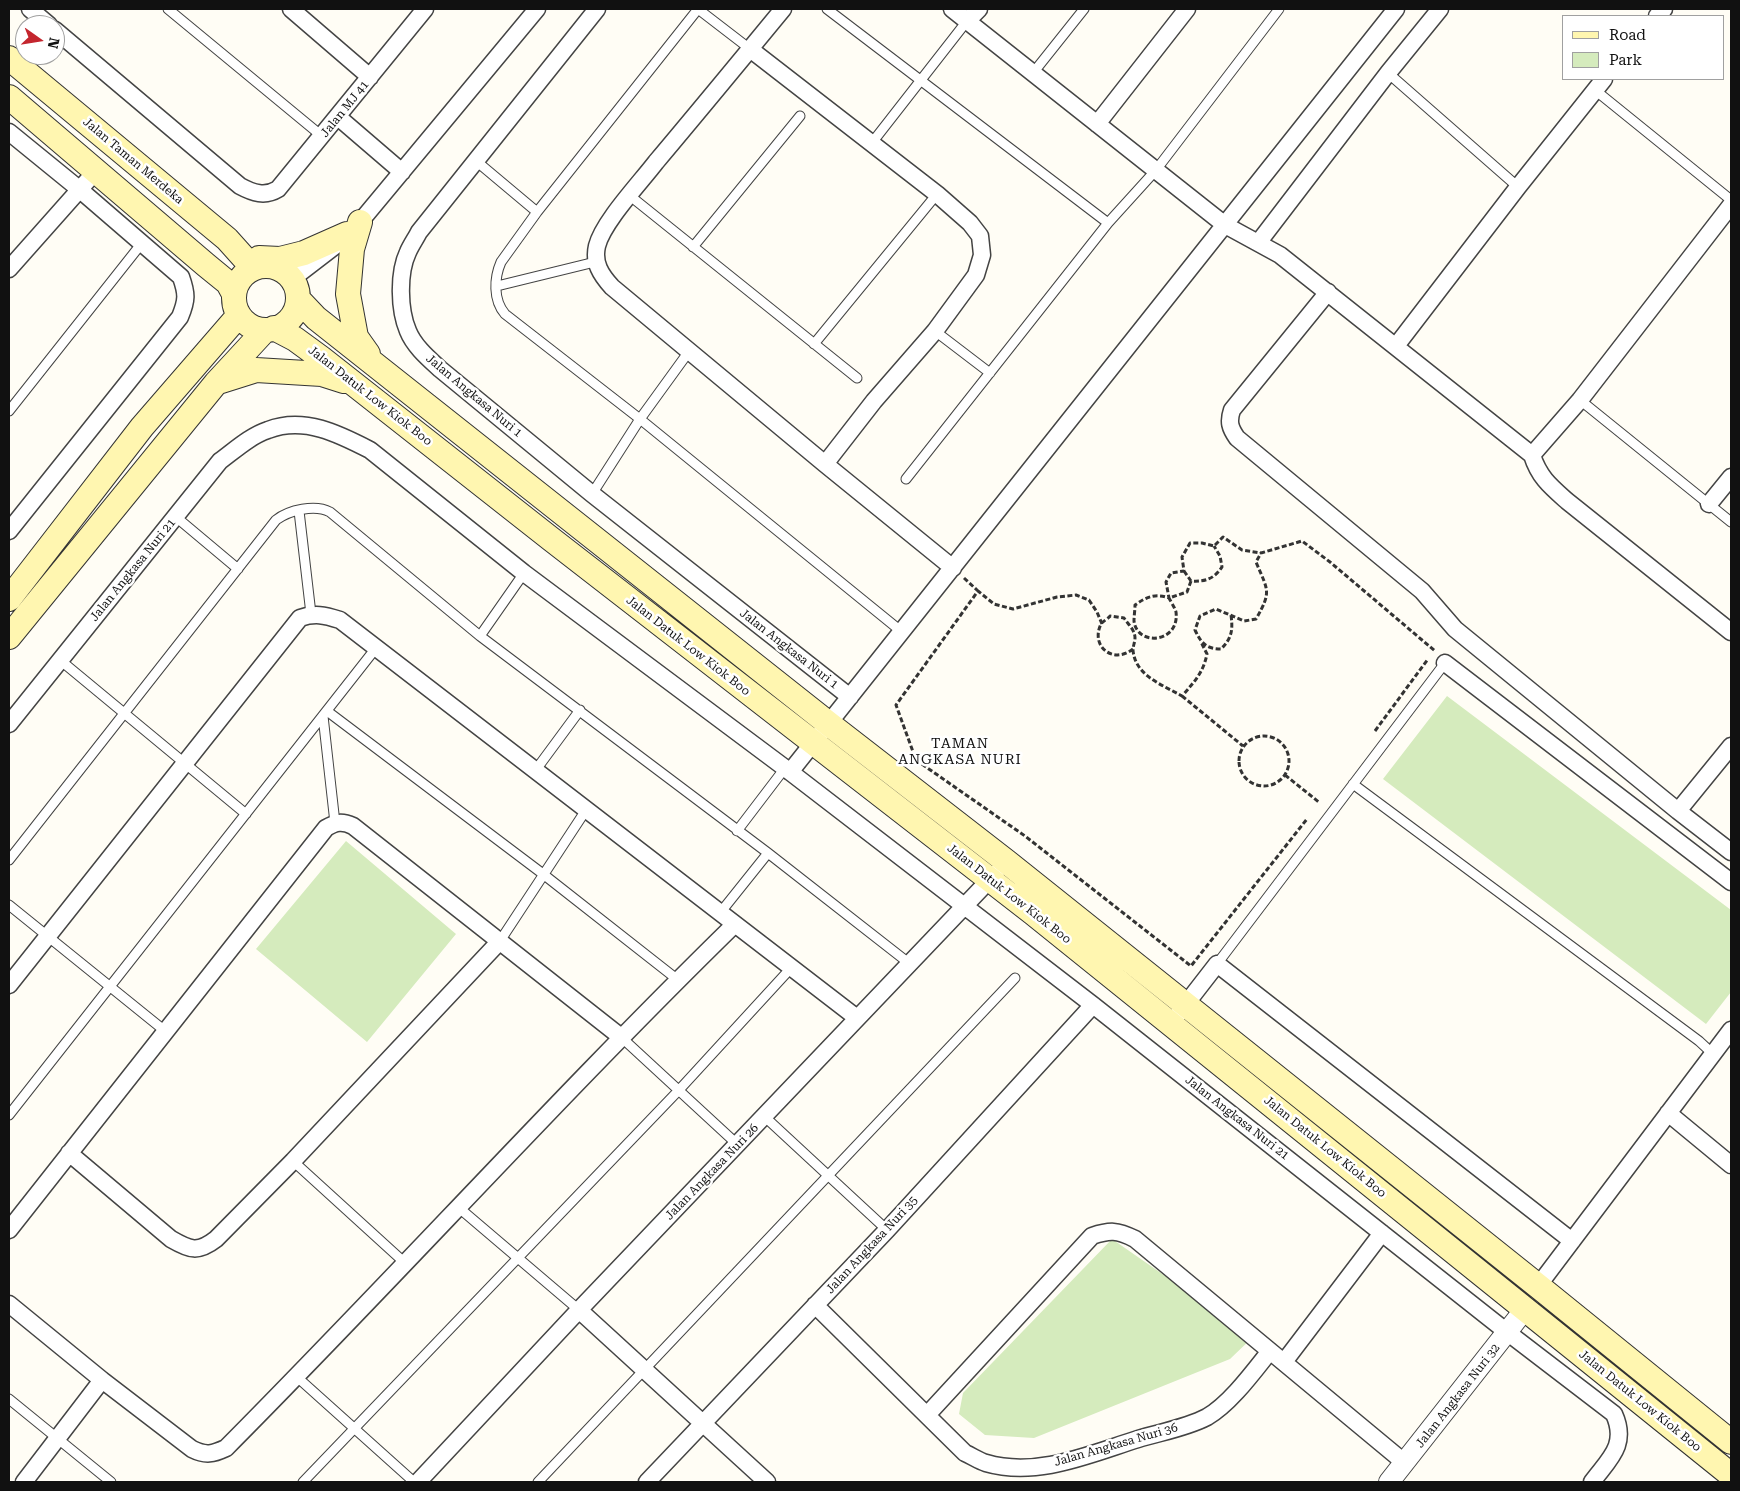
<!DOCTYPE html>
<html>
<head>
<meta charset="utf-8">
<style>
  body { margin:0 }
  #map { position:relative; width:1740px; height:1491px; overflow:hidden; background:#fffdf5; font-family:"Roboto Serif",serif }
  canvas { display:block }
  .frame { position:absolute; inset:0; border:10px solid #111; pointer-events:none }
  .legend { position:absolute; left:1562px; top:15px; width:162px; height:65px; box-sizing:border-box; background:#fff; border:1px solid #a0a0a0; margin:0; padding:6px 9px; list-style:none; font-size:15px; color:#111 }
  .legend li { display:flex; align-items:center; gap:10px; height:25px }
  .legend b { width:25px; border:1px solid #a0a0a0 }
  .north { position:absolute; left:15px; top:15px; width:50px; height:50px; box-sizing:border-box; background:#fff; border:1px solid #a0a0a0; border-radius:50%; rotate:103deg; font-size:14px; font-weight:700; line-height:20px; text-align:center; color:#111 }
  .north::after { content:''; display:block; margin:auto; width:18px; height:22px; background:#c4262e; clip-path:polygon(50% 0,100% 100%,50% 72%,0 100%) }
</style>
</head>
<body>
<div id="map">
<canvas width="1740" height="1491"></canvas>
<div class="frame"></div>
<ul class="legend">
<li><b style="height:6px;background:#fff6b0"></b>Road</li>
<li><b style="height:14px;background:#d5ebbd"></b>Park</li>
</ul>
<div class="north">N</div>
</div>
<script>
const c = document.querySelector('canvas').getContext('2d');
c.lineJoin = 'round';
function fillPath(path, color) {
  c.fillStyle = color;
  c.fill(path, 'evenodd');
}
function trace(path, color, width, dash) {
  c.strokeStyle = color;
  c.lineWidth = width;
  c.lineCap = dash ? 'butt' : 'round';
  c.setLineDash(dash || []);
  c.stroke(path);
}
function drawText(font, color, halo, rows, align = 'center') {
  c.font = font + ' "Roboto Serif",serif';
  c.lineWidth = 5;
  c.setLineDash([]);
  c.textBaseline = 'middle';
  c.strokeStyle = halo;
  c.fillStyle = color;
  for (const [text, x, y, turn = 0] of rows) {
    c.save();
    c.translate(x, y);
    c.rotate((+turn || 0) * Math.PI / 180);
    c.textAlign = isNaN(turn) ? turn : align;
    if (halo) c.strokeText(text, 0, 0);
    c.fillText(text, 0, 0);
    c.restore();
  }
}
fillPath(new Path2D(`
  M1447,696L1731,910V992L1706,1024L1383,779Z
  M346,841L456,934L367,1042L256,949Z
  M1112,1239L1253,1337L1230,1359L1034,1438L985,1435L959,1414L963,1393Z`), '#d5ebbd');
const service = new Path2D(`
  M168,9L323,137
  M827,9L1108,223
  M750,49L698,9L537,212L501,262C494,278 493,300 505,314L640,419L902,632
  M1033,73L1084,9
  M1388,73L1518,187
  M1595,90L1731,200
  M871,144L967,21
  M475,160L537,212
  M629,195L857,378
  M693,247L800,116
  M497,286L595,262
  M935,331L990,373
  M814,344L937,194
  M1580,400L1731,522
  M9,411L142,243
  M906,479L1108,223L1156,170L1279,9
  M592,494L640,419L690,350
  M299,511L311,614
  M176,517L238,569
  M480,636L524,573
  M60,660L246,814
  M327,711L543,874L678,980
  M323,716L335,823
  M535,771L580,710
  M1353,784L1699,1041L1713,1054
  M737,831L785,768
  M9,860L276,520C289,510 315,504 330,512L480,636L768,853L910,964
  M9,905L165,1031
  M720,913L768,853
  M500,941L586,810
  M1217,964L1445,663
  M621,1037L738,1145
  M9,1115L376,648
  M765,1117L887,1230
  M293,1161L405,1263
  M458,1207L579,1310
  M297,1377L414,1482
  M9,1399L111,1482
  M303,1482L679,1090L791,968
  M538,1482L1015,978`);
const minor = new Path2D(`
  M30,9L49,25
  M291,9L370,77
  M597,9L419,232C416,238 411,245 408,252C398,273 399,310 408,331C414,346 428,358 440,369L592,494L850,697
  M783,9C741,60 699,111 656,162C640,183 603,222 597,246C593,263 601,275 612,287L825,464L953,568
  M952,9L1225,225L1280,255L1532,455C1539,477 1550,486 1567,501L1731,632
  M1657,16L1664,9
  M967,21L979,9
  M55,30L240,186C253,193 265,197 278,189L425,9
  M750,49L937,194L970,223L980,236L982,255L976,275L935,331L874,401L825,464
  M338,117L402,172
  M1097,124L1187,9
  M9,132L79,189L181,277C187,294 187,300 180,317L9,531
  M353,229L360,222L537,9
  M1258,243L1388,73L1440,9
  M9,269L96,171
  M292,279L335,246
  M1328,292L1232,410C1228,422 1230,428 1237,438L1422,591L1455,629L1678,811L1731,852
  M1396,346L1518,187L1604,79
  M1532,455L1580,400L1731,205
  M1709,504L1731,477
  M1445,663L1731,882
  M9,724L220,461C235,450 250,436 268,430C304,416 339,434 370,450L524,573L785,768L1093,1005L1507,1332L1614,1414C1628,1445 1609,1459 1592,1482
  M790,772L1396,9
  M1678,811L1731,746
  M9,985L300,618C315,613 324,615 340,620L857,1018
  M1179,1013L1217,964L1572,1241
  M1668,1113L1731,1165
  M69,1153L171,1239C190,1250 198,1253 216,1239L293,1161L500,941
  M9,1230L326,828C336,822 342,821 353,826L621,1037
  M1538,1286L1731,1030
  M9,1304L102,1380L192,1449C206,1456 213,1454 226,1448C398,1275 561,1094 735,924
  M815,1305L965,1453C972,1456 979,1461 986,1463C1037,1478 1090,1454 1138,1439C1161,1432 1186,1428 1207,1417C1230,1404 1254,1371 1270,1351
  M579,1310L767,1482
  M1284,1362L1382,1233
  M927,1415L1092,1236C1110,1230 1117,1230 1135,1239L1405,1463
  M24,1482L102,1380
  M418,1482L579,1310L996,873
  M647,1482L887,1230L1093,1005`);
const tertiary = new Path2D(`
  M1389,1482L1525,1309`);
const secondary = new Path2D(`
  M9,58L227,239L253,268
  M9,97L206,265L228,283L234,294
  M360,222L352,249L348,294L356,337L368,354
  M259,258L280,259L304,253L347,234
  M234 298a32 32 0 1 1 64 0a32 32 0 1 1-64 0Z
  M298,299L316,318L829,724L1007,862L1538,1286L1731,1442
  M274,328L295,339L321,358L551,539L1033,913L1731,1475
  M218,382L256,370L322,374L344,381
  M9,599L142,427L239,315
  M9,637L216,383L265,330`);
trace(service, '#444', 11);
trace(minor, '#444', 19);
trace(tertiary, '#444', 22);
trace(secondary, '#333', 26);
trace(new Path2D(`
  M1184,571L1191,581C1205,582 1214,579 1222,567L1220,556L1214,546
  M964,578L978,591
  M1191,581L1187,592L1169,598C1171,602 1175,608 1176,612C1180,643 1137,647 1134,621C1134,616 1135,610 1135,605C1146,597 1156,593 1169,598L1166,582L1171,573L1184,571L1182,557L1190,543H1202L1214,546L1223,537L1242,550L1261,553
  M1231,615C1233,630 1232,638 1221,649C1206,649 1201,643 1195,630L1200,616L1216,609L1244,621L1256,619C1272,591 1268,591 1256,562L1261,553L1302,541L1330,562L1435,651
  M1102,624L1097,612L1089,600L1076,595L1057,597L1013,609L994,604L978,591L896,705L916,760L1025,836L1191,966L1307,819
  M1133,649C1113,665 1090,646 1101,624C1103,621 1108,619 1110,616L1124,618C1128,624 1135,630 1135,638C1135,642 1133,646 1133,650C1135,676 1163,685 1182,696C1195,681 1203,673 1207,654L1201,642
  M1182,696L1243,746
  M1375,731L1428,659
  M1239 761a25 25 0 1 1 50 0a25 25 0 1 1-50 0Z
  M1285,775L1320,803`), '#333', 3, [5, 2.5]);
trace(service, '#fff', 9);
trace(minor, '#fff', 16);
trace(tertiary, '#fff', 20);
trace(secondary, '#fff6b0', 24);
drawText('12px', '#111', '#fff', [
  ["Jalan MJ 41",345,109,-51],
  ["Jalan Taman Merdeka",133,161,40],
  ["Jalan Datuk Low Kiok Boo",370,396,38],
  ["Jalan Angkasa Nuri 1",474,396,40],
  ["Jalan Angkasa Nuri 21",133,570,-51],
  ["Jalan Datuk Low Kiok Boo",688,646,38],
  ["Jalan Angkasa Nuri 1",789,649,38],
  ["Jalan Datuk Low Kiok Boo",1009,894,38],
  ["Jalan Angkasa Nuri 21",1237,1118,38],
  ["Jalan Datuk Low Kiok Boo",1325,1147,39],
  ["Jalan Angkasa Nuri 26",712,1172,-46],
  ["Jalan Angkasa Nuri 35",872,1245,-47],
  ["Jalan Angkasa Nuri 32",1458,1396,-52],
  ["Jalan Datuk Low Kiok Boo",1640,1401,39],
  ["Jalan Angkasa Nuri 36",1116,1445,-16]
]);
c.letterSpacing = '1px';
drawText('14px', '#111', '#fff', [
  ["TAMAN",960,744],
  ["ANGKASA NURI",960,760]
]);
c.letterSpacing = '0px';
</script>
</body>
</html>
